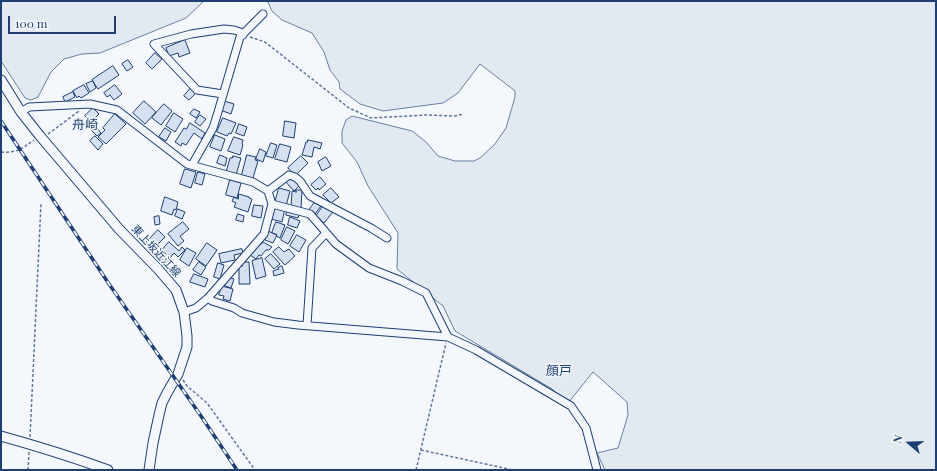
<!DOCTYPE html>
<html>
<head>
<meta charset="utf-8">
<style>
  body { margin:0 }
  #map { position:relative; width:937px; height:471px; overflow:hidden; background:#f4f7fb; font-family:"Playfair Display",serif }
  canvas { display:block }
  .frame { position:absolute; inset:0; border:2px solid #1d3f73; pointer-events:none }
  .north { position:absolute; left:889px; top:423px; width:40px; height:40px; -webkit-text-stroke:3px #f4f7fb; paint-order:stroke; rotate:289deg; font-size:11px; font-weight:700; line-height:16px; text-align:center; color:#1d3f73 }
  .north::after { content:''; display:block; margin:auto; width:14px; height:18px; background:#1d3f73; clip-path:polygon(50% 0,100% 100%,50% 72%,0 100%) }
  .scale { position:absolute; left:8px; top:16px; width:108px; height:18px; box-sizing:border-box; border:2px solid #1d3f73; border-top:0; padding-left:5px; font-size:12px; line-height:14px; white-space:nowrap; color:#1d3f73; -webkit-text-stroke:3px #f4f7fb; paint-order:stroke }
</style>
</head>
<body>
<div id="map">
<canvas width="937" height="471"></canvas>
<div class="frame"></div>
<div class="north">N</div>
<div class="scale">100 m</div>
</div>
<script>
const c = document.querySelector('canvas').getContext('2d');
c.lineJoin = 'round';
function fillPath(path, color) {
  c.fillStyle = color;
  c.fill(path, 'evenodd');
}
function trace(path, color, width, dash) {
  c.strokeStyle = color;
  c.lineWidth = width;
  c.lineCap = dash ? 'butt' : 'round';
  c.setLineDash(dash || []);
  c.stroke(path);
}
function drawText(font, color, halo, rows, align = 'center') {
  c.font = font + ' "Playfair Display","Noto Sans JP",serif';
  c.lineWidth = 3;
  c.setLineDash([]);
  c.textBaseline = 'middle';
  c.strokeStyle = halo;
  c.fillStyle = color;
  for (const [text, x, y, turn = 0] of rows) {
    c.save();
    c.translate(x, y);
    c.rotate((+turn || 0) * Math.PI / 180);
    c.textAlign = isNaN(turn) ? turn : align;
    if (halo) c.strokeText(text, 0, 0);
    c.fillText(text, 0, 0);
    c.restore();
  }
}
const green = new Path2D(`
  M1,1H204L186,18L100,53L82,54L64,59L51,72L38,97L31,100L25,98L1,61Z
  M268,1H936V470H605L597,453L618,448L628,415L627,402L593,372L568,403L552,389L455,331L443,306L397,269L398,233L368,186L357,162L342,143V131L346,120L352,116L412,131L426,142L438,156L455,161H474L480,158L495,144L506,128L515,97V91L510,87L480,64L458,93L443,103L383,111L360,104L340,89L339,82L330,70L324,52L312,33L282,20L272,11Z`);
fillPath(green, '#e3e9f0');
trace(green, '#687fa3', 1);
const building = new Path2D(`
  M185,40L190,53L179,57L178,53L169,56L166,48Z
  M155,53L162,59L152,69L146,63Z
  M128,60L133,67L127,71L122,64Z
  M113,66L119,75L98,89L92,80Z
  M93,81L96,88L90,92L86,84Z
  M84,85L89,93L81,98L79,96L77,98L73,91Z
  M115,85L122,94L114,100L110,95L107,97L104,93Z
  M191,88L196,93L189,100L184,96Z
  M73,92L75,97L65,102L63,97Z
  M144,101L156,112L145,124L133,113Z
  M224,101L234,104L231,114L220,110Z
  M164,104L172,111L161,125L152,118Z
  M93,108L99,114L91,122L85,116Z
  M194,109L200,112L196,118L190,114Z
  M174,113L183,119L175,132L166,126Z
  M115,114L126,124L106,144L98,137L105,130L103,128Z
  M200,115L206,119L200,126L195,122Z
  M223,118L236,123L231,134L229,133L227,136L217,132Z
  M285,121L296,123L294,138L283,136Z
  M190,123L205,133L202,139L194,133L186,145L182,143L181,146L175,142L184,128L186,129Z
  M239,124L247,127L244,136L236,133Z
  M96,127L101,133L97,136L92,131Z
  M165,128L171,132L166,141L159,137Z
  M215,135L225,139L221,151L210,147Z
  M95,136L103,144L98,150L90,141Z
  M234,137L243,140L242,144L243,145L240,155L228,151Z
  M308,140L322,143L320,149L314,147L312,157L302,155L306,142H307Z
  M271,143L277,145L273,158L266,156Z
  M280,144L291,147L287,162L275,159Z
  M260,149L266,152L263,162L256,159Z
  M220,155L227,158L225,166L217,163Z
  M247,155L256,157L255,160L258,161L253,178L242,175Z
  M233,156L241,158L236,175L226,172L230,158H232Z
  M301,156L308,163L295,176L288,168Z
  M326,157L331,166L322,171L318,162Z
  M185,169L196,172L191,188L180,184Z
  M198,172L205,174L202,185L195,183Z
  M290,176L299,186L294,191L285,181Z
  M320,177L326,184L319,190L318,188L316,190L311,185Z
  M230,180L241,183L237,198L226,195Z
  M279,188L290,191L286,206L275,203Z
  M331,188L339,197L331,203L323,195Z
  M296,190H302L301,208H291L292,191L296,192Z
  M239,194L249,197V198L252,199L248,212L234,207L236,203L232,201L234,197L238,199Z
  M165,197L178,202L176,210L174,209L172,215L161,211Z
  M315,202L321,206L315,214L309,210Z
  M254,205L263,206L261,218L252,216Z
  M324,205L333,212L324,223L316,216Z
  M274,206L285,208L282,222L271,219Z
  M178,209L185,212L182,219L175,216Z
  M288,209L300,212L298,218L286,215Z
  M238,214L244,216L243,222L236,220Z
  M159,216L160,224L155,225L154,217Z
  M290,217L300,221L297,228L288,225Z
  M183,222L189,229L180,236L184,241L178,246L168,234Z
  M276,222L285,225L280,238L276,236L277,235L272,233Z
  M287,227L295,231L288,244L281,240Z
  M158,230L165,237L153,249L146,243Z
  M268,231L277,235L273,243L265,240Z
  M297,235L306,240L299,252L290,246Z
  M169,242L179,251L182,247L185,250L178,257L174,253L166,263L157,256Z
  M263,242L272,247L269,250H266L261,256L259,255L256,259L250,255L260,243L261,244Z
  M207,243L217,250L206,266L196,259Z
  M279,247L284,252L289,249L295,256L285,265L273,252Z
  M187,248L196,253L189,266L180,260Z
  M242,249L243,253L234,255L235,260L221,263L219,254Z
  M271,254L280,264L274,269L265,259Z
  M262,258L266,276L256,279L252,261Z
  M199,262L206,267L201,275L193,270Z
  M242,262H249L250,284H239V266H242Z
  M218,263L224,265L220,279L214,277Z
  M282,266L284,273L274,276L273,271L279,269L278,268Z
  M194,274L208,279L205,287L190,282Z
  M228,277L234,279L231,288L225,286Z
  M222,286L233,289L230,301L223,299L224,296L219,295Z`);
fillPath(building, '#d5e0f0');
trace(building, '#1d3f73', 1);
const minor = new Path2D(`
  M223,94L197,90L154,44L191,34L224,29L234,30L240,32L243,35
  M21,112L29,107L90,104L117,110L187,164L253,182L268,191L272,204L264,234L208,298L196,308L184,312
  M192,165L213,128L218,112L240,37L263,14
  M268,191L289,175L295,177L300,181L310,196L371,228L387,238
  M272,204L310,214L336,244L369,268L402,281L426,293L448,337
  M208,298L212,301L234,308L242,313L274,322L298,325L448,337L476,350L571,406L586,428L597,470
  M307,325L312,248L326,233`);
const secondary = new Path2D(`
  M1,80L21,112L40,136L119,229L158,269L176,290L184,312L187,336V347L178,374L167,393L162,403L159,415L153,443L149,470
  M1,436C37,446 73,457 108,470`);
trace(minor, '#1d3f73', 9);
trace(secondary, '#1d3f73', 11);
trace(new Path2D(`
  M250,37L265,42L349,108L371,118L426,115L454,116L464,114
  M48,134L79,111
  M1,152C18,153 21,149 34,140
  M183,380L187,386L207,403L255,470
  M30,437L41,203
  M421,450L513,470
  M28,470L29,452
  M416,470L446,343`), '#5e769c', 1.5, [3, 2]);
trace(minor, '#f4f7fb', 7);
trace(secondary, '#f4f7fb', 9);
const rail = new Path2D(`
  M1,121L109,284L201,416L237,470`);
trace(rail, '#1d3f73', 3.5);
trace(rail, '#f4f7fb', 2, [6]);
drawText('11px', '#1d3f73', '#f4f7fb', [
  ["東上坂近江線",156,251,47]
]);
drawText('13px', '#1d3f73', '#f4f7fb', [
  ["舟崎",85,125],
  ["顔戸",559,371]
]);
</script>
</body>
</html>
